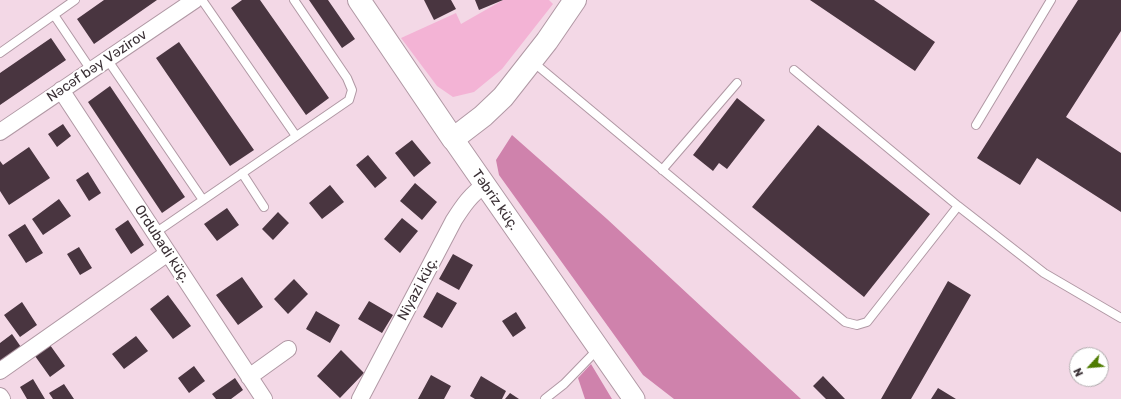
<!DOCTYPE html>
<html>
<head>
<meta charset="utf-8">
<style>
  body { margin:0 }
  #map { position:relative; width:1121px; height:399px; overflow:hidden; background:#f3d8e6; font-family:Rubik,sans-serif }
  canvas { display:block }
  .north { position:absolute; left:1069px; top:347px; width:40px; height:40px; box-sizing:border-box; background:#fff; border:1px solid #b0acae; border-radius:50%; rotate:244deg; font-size:11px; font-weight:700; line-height:16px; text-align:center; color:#3a3035 }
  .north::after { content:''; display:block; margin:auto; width:14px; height:18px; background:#4f7c01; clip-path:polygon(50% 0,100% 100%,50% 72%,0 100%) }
</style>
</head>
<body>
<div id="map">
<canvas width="1121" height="399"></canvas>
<div class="north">N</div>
</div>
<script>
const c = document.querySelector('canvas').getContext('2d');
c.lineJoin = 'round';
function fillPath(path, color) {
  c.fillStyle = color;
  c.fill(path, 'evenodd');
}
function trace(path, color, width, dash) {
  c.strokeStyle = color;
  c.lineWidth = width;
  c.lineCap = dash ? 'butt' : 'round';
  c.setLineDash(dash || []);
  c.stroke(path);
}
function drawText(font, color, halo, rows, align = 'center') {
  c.font = font + ' Rubik,sans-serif';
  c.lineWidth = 4;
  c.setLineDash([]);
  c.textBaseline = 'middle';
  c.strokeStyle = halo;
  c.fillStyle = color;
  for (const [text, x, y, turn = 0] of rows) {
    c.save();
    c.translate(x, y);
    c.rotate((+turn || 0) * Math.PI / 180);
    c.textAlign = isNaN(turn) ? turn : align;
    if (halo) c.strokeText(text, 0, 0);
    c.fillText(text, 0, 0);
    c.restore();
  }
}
fillPath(new Path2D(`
  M503,0H549L553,4L502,69L474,92L453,97L437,86L401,38L456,13L461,24Z`), '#f3b3d5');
fillPath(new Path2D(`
  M512,135L607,219L801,399H674L643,375L499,175L496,160Z
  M591,364L612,399H585L578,378Z`), '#cf82ac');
fillPath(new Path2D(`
  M104,0H157L94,44L77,19Z
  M242,0H260L329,98L306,115L231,8Z
  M309,0H328L355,39L342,48Z
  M424,0H451L456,9L434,20Z
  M475,0H503L479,10Z
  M810,0H874L935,42L915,71Z
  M1078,0H1121V31L1066,117L1121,153V212L1037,158L1020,185L977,158Z
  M51,38L66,60L0,105V73Z
  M179,42L254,150L230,166L156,58Z
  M110,86L185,197L162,213L88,102Z
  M737,98L765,120L727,169L719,163L713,171L693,155Z
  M63,124L71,136L57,147L48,134Z
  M818,125L930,214L864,297L752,207Z
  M412,140L431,163L414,177L395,153Z
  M29,147L50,178L9,205L0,191V161L3,165Z
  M368,155L387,178L375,188L356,165Z
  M88,172L101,193L89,201L76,180Z
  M415,183L437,202L422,220L400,201Z
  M330,185L344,202L322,219L309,203Z
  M59,199L71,216L43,235L32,219Z
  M227,208L239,225L217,241L204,224Z
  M278,212L289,223L273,240L262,229Z
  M402,218L418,231L400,253L384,239Z
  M128,220L144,245L131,254L115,229Z
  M25,224L43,253L26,263L8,235Z
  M79,247L92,268L80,275L67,254Z
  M453,254L473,265L459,290L439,279Z
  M242,277L263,307L238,325L216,295Z
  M294,279L308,294L288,314L274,299Z
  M948,281L971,295L911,399H881Z
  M437,292L457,303L442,328L423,317Z
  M168,295L191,326L173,339L150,309Z
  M369,301L393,315L382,333L358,319Z
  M22,302L37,325L20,337L4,315Z
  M316,311L340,325L330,343L306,329Z
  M516,312L526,328L513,337L502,321Z
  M12,334L23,350L0,366V343Z
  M136,336L148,351L124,369L112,354Z
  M50,345L65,366L50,377L35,356Z
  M341,350L364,373L340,398L317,376Z
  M194,366L205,381L189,393L178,378Z
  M431,375L451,386L444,399H418Z
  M481,376L506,391L502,399H475L470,396Z
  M823,376L845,399H826L813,386Z
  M235,378L243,390L231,399H216L212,394Z
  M33,379L45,399H27L20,387Z
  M64,384L74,399H53L49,393Z
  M938,388L956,399H931Z
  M510,393L519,399H505Z`), '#493540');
const service = new Path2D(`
  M202,0L296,136
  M54,15L91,70
  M0,53L75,0
  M107,59L203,200
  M533,62L845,322L857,325L867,322L958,206
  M794,70L958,206L1044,273L1121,318
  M976,125L1051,0
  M662,170L737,83
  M242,173L264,207
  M155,233L349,100L352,90L347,78L294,0
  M545,399L564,384L598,349`);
const minor = new Path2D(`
  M61,90L264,399
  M0,132L195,0
  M0,371L168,253
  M249,377L288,349
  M0,396L2,399
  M360,399L454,220C463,206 471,194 485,185`);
const tertiary = new Path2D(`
  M453,139L634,399`);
const secondary = new Path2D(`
  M359,0L453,139L483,116L503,97L547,41L575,0`);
trace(service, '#b098a4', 10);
trace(minor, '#b098a4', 18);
trace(tertiary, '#b098a4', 23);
trace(secondary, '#b098a4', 24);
trace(service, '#fff', 8);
trace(minor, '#fff', 16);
trace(tertiary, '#fff', 21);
trace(secondary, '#fff', 22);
drawText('14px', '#3a3035', '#fff', [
  ["Nəcəf bəy Vəzirov",97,66,-34],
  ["Təbriz küç.",495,200,55],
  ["Ordubadi küç.",162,244,57],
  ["Niyazi küç.",418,289,-62]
]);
</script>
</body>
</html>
